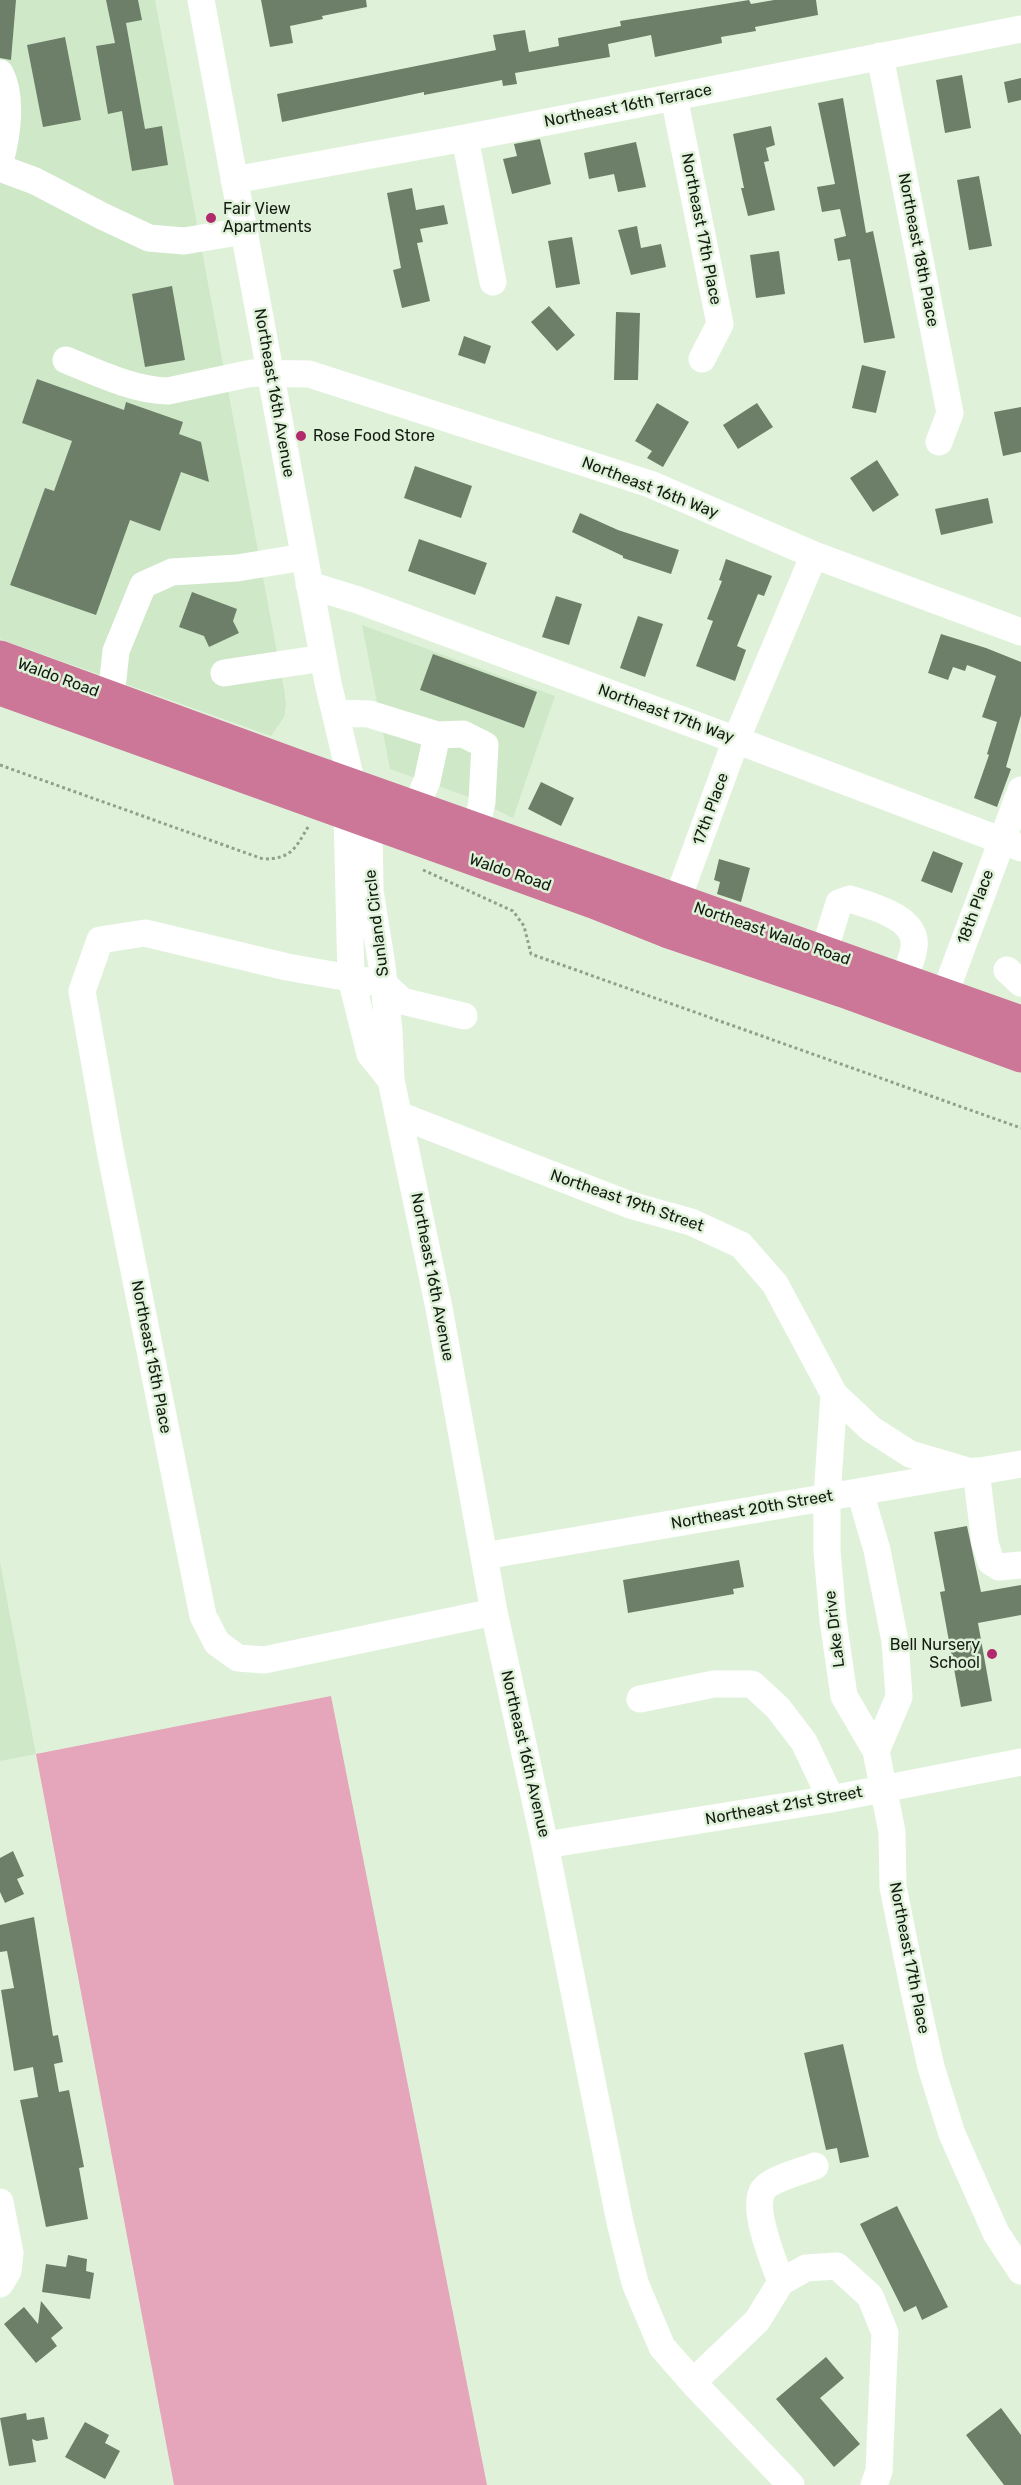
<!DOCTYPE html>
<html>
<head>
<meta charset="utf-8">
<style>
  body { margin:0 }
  canvas { display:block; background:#dff2d9 }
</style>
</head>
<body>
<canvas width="1021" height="2485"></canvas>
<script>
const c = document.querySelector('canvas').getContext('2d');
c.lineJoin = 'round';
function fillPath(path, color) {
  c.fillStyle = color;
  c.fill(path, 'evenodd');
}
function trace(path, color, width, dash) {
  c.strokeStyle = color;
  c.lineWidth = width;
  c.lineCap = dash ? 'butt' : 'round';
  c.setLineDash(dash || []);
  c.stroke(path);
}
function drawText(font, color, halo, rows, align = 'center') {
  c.font = font + ' Rubik,sans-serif';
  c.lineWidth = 5;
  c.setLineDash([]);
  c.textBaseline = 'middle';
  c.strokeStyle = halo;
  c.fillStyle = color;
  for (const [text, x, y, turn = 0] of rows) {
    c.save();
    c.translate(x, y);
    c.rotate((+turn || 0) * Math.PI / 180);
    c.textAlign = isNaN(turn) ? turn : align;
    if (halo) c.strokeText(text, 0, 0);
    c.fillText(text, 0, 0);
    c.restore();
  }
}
fillPath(new Path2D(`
  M0,0H155L285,695L286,705L284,717L271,736L0,639Z
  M362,625L555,696L513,818L472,798L390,769Z
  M0,1562L36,1754L0,1761Z`), '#cfe8c8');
fillPath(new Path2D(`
  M331,1696L487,2485H174L36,1754Z`), '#e5a5bb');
fillPath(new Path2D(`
  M0,0H16L11,60L0,58Z
  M106,0H138L142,20L126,23L145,129L162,126L168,165L132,171L122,111L108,114L96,46L115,43Z
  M261,0H366L367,7L322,16L323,19L290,26L293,43L270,47Z
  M749,0L751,4L774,0H816L818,15L755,27L756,31L721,37L722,43L655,57L651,35L608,44L610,57L515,73L517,84L503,86L502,80L424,95V92L282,122L277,94L496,50L493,35L525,30L529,52L559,46L558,38L621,26L620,21Z
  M65,37L81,120L43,127L27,45Z
  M962,75L971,128L945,133L936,80Z
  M1021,78V100L1008,103L1004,82Z
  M843,98L866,233L873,231L895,338L864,343L850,259L838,261L834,239L846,236L840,209L822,212L817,187L835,184L818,103Z
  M771,126L775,145L766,148L769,161L764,162L775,210L748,216L741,188H744L733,134Z
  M540,139L551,184L512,194L503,159L517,156L514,144Z
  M636,142L646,187L618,192L614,174L589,179L584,153Z
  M979,176L992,246L969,250L957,180Z
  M412,188L416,210L444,205L448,224L420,229L423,242L417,243L430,301L402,308L393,270L401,268L387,193Z
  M637,226L641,248L661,244L666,267L631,275L618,230Z
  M572,237L580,284L556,288L548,241Z
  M779,251L785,294L756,298L750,255Z
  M172,286L185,360L145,367L132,294Z
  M549,306L575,335L557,351L531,322Z
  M616,312L640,313L638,380H614Z
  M464,336L491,346L485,364L458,355Z
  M862,365L886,371L876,413L852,408Z
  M37,379L124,410L126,402L183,422L179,434L201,442L209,482L181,472L160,531L130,520L96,615L10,585L45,488L54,491L72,441L22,423Z
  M657,403L689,422L663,467L647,458L652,451L635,441Z
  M757,403L773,427L738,449L723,425Z
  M1021,407V452L1003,456L994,412Z
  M877,460L899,495L873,512L850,478Z
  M415,466L472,486L461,518L404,498Z
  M988,498L993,523L941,535L935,509Z
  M580,513L618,530L679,550L671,574L623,558V556L572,532Z
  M419,539L487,563L475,595L408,571Z
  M726,559L772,576L764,596L758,594L737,646L746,650L735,681L696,666L713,621L707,619L722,581L719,580Z
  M192,592L237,609L233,621L239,633L209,647L204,636L179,627Z
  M556,596L582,604L569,645L542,637Z
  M638,616L663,624L645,677L620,668Z
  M941,634L986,648L1021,662V715L1006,767L1011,769L997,807L974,798L989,755L987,754L997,722L982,717L996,676L967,665L965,671L953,667L948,680L928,673Z
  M433,654L537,692L524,728L420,690Z
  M541,782L574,798L561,826L528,809Z
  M933,851L963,863L952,893L921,881Z
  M719,859L750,868L741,902L717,894L720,882L714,880Z
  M967,1526L981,1592L1021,1585V1615L978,1623L992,1701L961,1707L940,1592L945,1591L934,1532Z
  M739,1560L744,1587L733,1589L734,1594L628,1613L623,1580Z
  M13,1851L24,1876L17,1879L24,1894L5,1903L0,1892V1858Z
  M34,1917L53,2036L58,2035L63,2062L54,2064L59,2092L69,2090L84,2167L79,2168L88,2219L46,2227L20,2100L38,2097L33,2067L14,2071L1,1990L14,1988L7,1951L0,1952V1925Z
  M843,2044L869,2157L840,2163L837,2148L826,2150L804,2053Z
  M897,2206L948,2307L922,2320L916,2306L904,2312L860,2224Z
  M68,2255L87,2259L86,2271L94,2273L90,2299L42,2292L46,2264L66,2267Z
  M41,2301L63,2328L51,2338L57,2346L36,2363L4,2324L24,2307L38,2324Z
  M826,2357L844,2378L820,2398L860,2444L834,2467L776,2399Z
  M1001,2408L1021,2435V2485H1004L966,2435Z
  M26,2413L27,2420L44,2417L48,2439L37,2441L32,2439L36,2462L9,2466L0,2418Z
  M85,2422L109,2435L105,2443L120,2451L105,2479L65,2457Z`), '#6d7f68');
trace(new Path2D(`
  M0,765L263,859C291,859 295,849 308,827
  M423,870L513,911L524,926L531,954L1021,1128`), '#91a08d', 3, [3, 3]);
trace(new Path2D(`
  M201,0L328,683L352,784L369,822L370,891L382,966L389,1031L391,1080
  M880,56L950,413L939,442
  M0,73C13,97 7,137 0,161
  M674,97L720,324L702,359
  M465,138L493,282
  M0,168L35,181L102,216L149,238L184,241L244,231
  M234,180L465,138L1021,29
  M66,360C98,373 133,390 168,391L252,373L309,374L650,484L814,555L1021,632
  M309,585L358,600L736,740L1021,848
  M224,673L323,658
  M111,697L116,651L143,585L172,572L237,568L304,557
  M335,713L369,714L437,735L427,781L415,808
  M437,735L463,734L485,745L482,802L476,829
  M350,794L347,814L351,978L370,1054L391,1080L439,1308L494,1612L545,1845L620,2222L635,2283L662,2347L698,2388L791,2485
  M670,920L736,740L814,555
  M824,952L839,903L850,899C871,906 918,917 914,947C913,958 907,969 904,980
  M1007,970L1021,983
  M384,984L287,967L145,933L100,940L82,991L110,1150L196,1581L203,1616L217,1643L238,1658L264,1660L494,1612
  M384,984L402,1001L464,1016
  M937,1014L1021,790
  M399,1115L630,1205L691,1222L741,1245L775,1284L834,1394L871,1429L910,1454L971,1472
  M834,1394L827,1497V1551L833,1620L844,1696L876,1751
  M976,1471L985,1543L991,1562L999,1567L1021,1565
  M860,1492L877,1550L895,1641L899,1697L876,1751L892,1832L893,1887L913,1986L931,2067L952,2134L996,2233L1021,2271
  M484,1556L1021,1464
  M640,1699L714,1684H752L778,1708L804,1742L831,1799
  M545,1845L831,1799L1021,1762
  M0,2202L10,2253L8,2271L0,2284
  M781,2282C774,2262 751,2209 763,2190C770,2179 802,2171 815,2166
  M693,2382L757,2321L781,2282L806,2268L837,2266L870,2296L885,2333L879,2471L874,2485`), '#fff', 27);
trace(new Path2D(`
  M0,657L298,766L1021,1022
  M0,689L593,902L666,931L843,991L1021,1056`), '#cc7798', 33);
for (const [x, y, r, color] of [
  [211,218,6,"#b22a6c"],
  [301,436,6,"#b22a6c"],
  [992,1654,6,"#b22a6c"]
]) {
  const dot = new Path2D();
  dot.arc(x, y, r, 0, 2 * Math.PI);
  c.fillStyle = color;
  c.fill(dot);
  trace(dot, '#dff2d9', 2);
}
drawText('16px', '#141b12', '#dff2d9', [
  ["Northeast 16th Terrace",628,106,-11],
  ["Northeast 17th Place",701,229,79],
  ["Northeast 18th Place",918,250,79],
  ["Northeast 16th Avenue",274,393,80],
  ["Northeast 16th Way",650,488,21],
  ["Waldo Road",58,678,20],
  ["Northeast 17th Way",666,714,20],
  ["17th Place",711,809,-70],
  ["Waldo Road",510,873,19],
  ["18th Place",976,907,-70],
  ["Sunland Circle",377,923,-97],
  ["Northeast Waldo Road",772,934,19],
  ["Northeast 19th Street",627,1201,19],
  ["Northeast 16th Avenue",432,1277,79],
  ["Northeast 15th Place",151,1357,79],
  ["Northeast 20th Street",752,1510,-10],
  ["Lake Drive",835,1629,-97],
  ["Northeast 16th Avenue",525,1754,77],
  ["Northeast 21st Street",784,1806,-10],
  ["Northeast 17th Place",909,1958,79]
]);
drawText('16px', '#141b12', '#dff2d9', [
  ["Fair View",223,209],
  ["Apartments",223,227],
  ["Rose Food Store",313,436],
  ["Bell Nursery",980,1645,"right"],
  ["School",980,1663,"right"]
], 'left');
</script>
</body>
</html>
